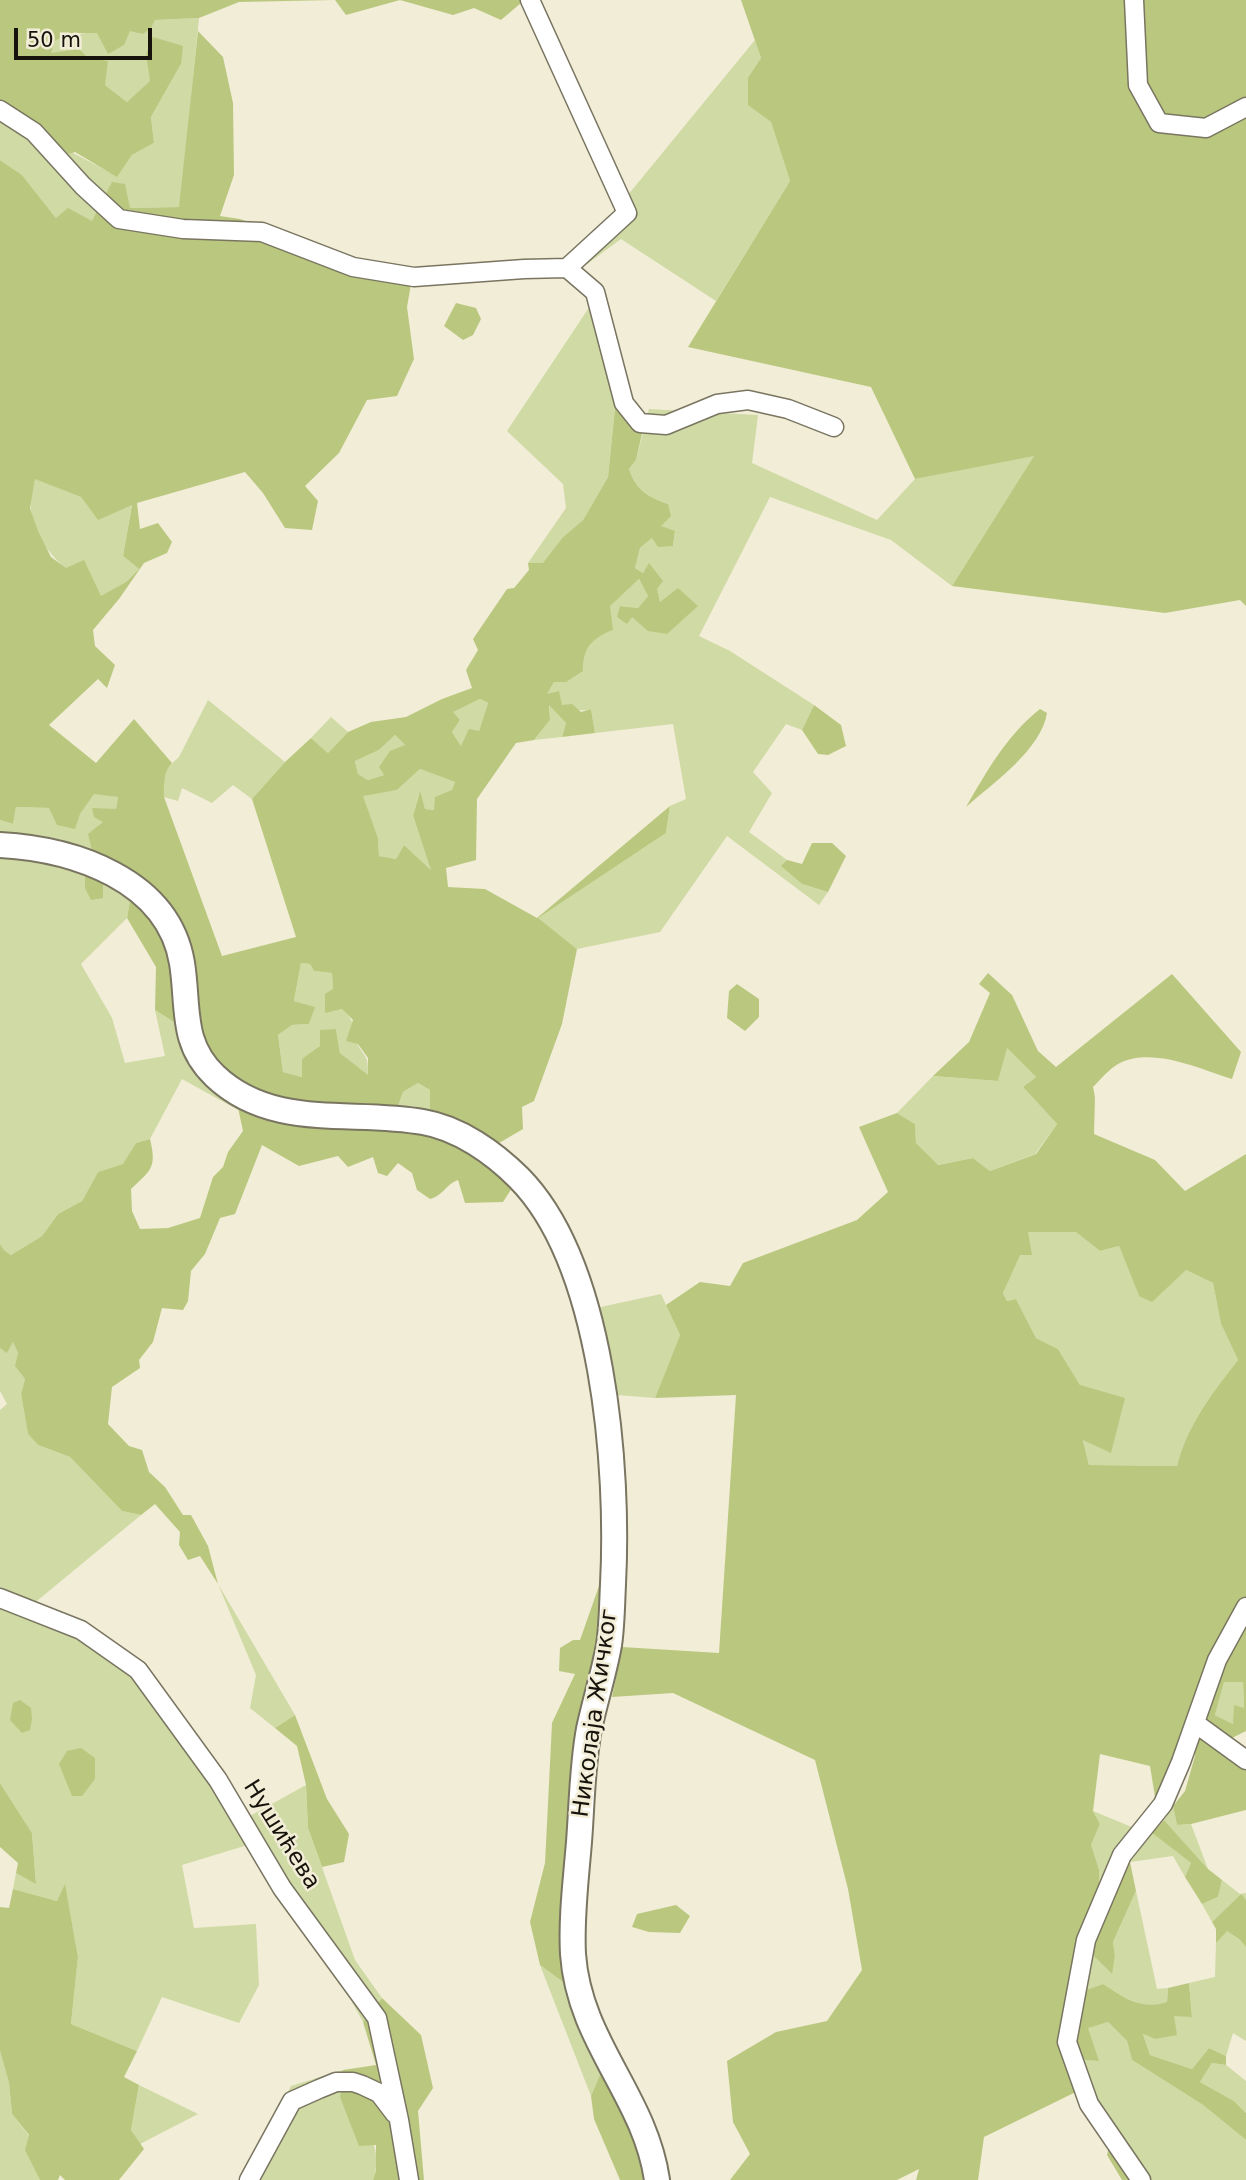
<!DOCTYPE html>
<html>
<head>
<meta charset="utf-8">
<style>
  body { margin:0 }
  #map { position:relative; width:1246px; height:2180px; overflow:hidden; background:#f2edd7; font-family:"DejaVu Sans",sans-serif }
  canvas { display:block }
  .scale { position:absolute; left:14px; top:28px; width:138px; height:32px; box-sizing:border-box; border:4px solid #15130b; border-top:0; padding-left:9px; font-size:21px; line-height:24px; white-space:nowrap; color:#15130b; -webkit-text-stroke:5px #f2edd7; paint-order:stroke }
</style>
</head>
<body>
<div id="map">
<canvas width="1246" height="2180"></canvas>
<div class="scale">50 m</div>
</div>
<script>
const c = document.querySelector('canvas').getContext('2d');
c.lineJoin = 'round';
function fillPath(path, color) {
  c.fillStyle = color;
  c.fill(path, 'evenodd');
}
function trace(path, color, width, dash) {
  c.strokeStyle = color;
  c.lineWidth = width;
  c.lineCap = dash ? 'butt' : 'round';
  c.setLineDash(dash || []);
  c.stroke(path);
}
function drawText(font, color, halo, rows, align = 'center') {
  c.font = font + ' "DejaVu Sans",sans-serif';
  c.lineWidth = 5;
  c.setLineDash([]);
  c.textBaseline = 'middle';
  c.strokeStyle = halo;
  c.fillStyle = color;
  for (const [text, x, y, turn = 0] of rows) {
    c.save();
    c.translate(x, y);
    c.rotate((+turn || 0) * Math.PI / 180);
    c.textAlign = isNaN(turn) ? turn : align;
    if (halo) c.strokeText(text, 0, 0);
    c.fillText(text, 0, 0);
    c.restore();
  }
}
fillPath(new Path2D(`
  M199,18L180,207L130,208L92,221L56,218L22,175L0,160V115L117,176L132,155L154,143L151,117L181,64L146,54L151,81L127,102L105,85L50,53L55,41C84,28 119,33 151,27L155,20Z
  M755,40L761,58L749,78L748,104L771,122L790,181L716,301L621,239L583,267L567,255L614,212Z
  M592,303L616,398L608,477L583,520L563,537L543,564L528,563L566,508L563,484L507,431Z
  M649,409L758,415L752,463L877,520L915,479L1035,455L952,586L891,540L770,497L699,636L730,651L814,705L802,730L786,724L753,772L772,793L749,832L787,860L782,866L802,884L828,892L819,905L727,836L660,932L577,949L537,918L666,833L670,806L686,799L673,724L595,733L591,709C574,714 560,704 546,695L554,682L566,681L597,635L609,606L639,579L648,596L638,608L620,606L627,623L631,616L660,602L649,564L643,573L635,568L640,548L652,538L673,546L675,532L661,527L668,504C648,497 636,490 629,469L636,460Z
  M35,478L81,497L98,519L132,504L123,556L139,569L126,582L101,597C69,571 39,554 31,510C29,501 34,488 35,478Z
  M480,699L488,703L479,731L461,746L452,732L460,720L452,712Z
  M208,700L285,762L252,799L233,785L212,803L182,788L178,801L164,797V779L168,767L179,757Z
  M549,704L566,723L562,737L534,740L550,720Z
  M331,717L348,732L328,753L311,738Z
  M395,735L406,746L384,775L368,780L358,774L355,761L379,750Z
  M420,769L455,782L453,789L434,810L425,809L419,793L413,817L432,871L404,845L396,859L379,856L378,838L362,795L397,790Z
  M94,793L118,797L116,809L103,821L131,895L127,918L81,964L112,1018L125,1063L165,1056L155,1010L177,1024L237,1103L238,1110L182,1079L150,1139L136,1143L124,1164L98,1172L82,1201L58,1214L42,1236L11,1255L4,1250L0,1244V820L13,824L16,807L49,808L80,814Z
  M301,963L310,964L314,971L332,973L333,989L326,1012L342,1009C359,1025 350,1028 358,1045C367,1061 368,1055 368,1076L340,1053L336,1029L320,1046L302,1077L283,1072L278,1035L292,1025L309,1024L314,1007L294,1001Z
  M1006,1047L1036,1077L1023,1087L1057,1124L1035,1154L990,1171L973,1158L937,1165L916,1143L915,1124L897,1113L933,1076L998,1081Z
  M418,1083L430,1090V1111L397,1109L403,1092Z
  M1027,1232H1077L1100,1251L1119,1246L1139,1296L1186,1270L1213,1283L1221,1324L1238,1360C1213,1392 1187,1425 1177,1466L1089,1465L1083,1439L1080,1385L1058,1349L1036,1338L1016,1299L1007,1301L1003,1293Z
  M661,1294L680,1335L655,1398L617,1395L596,1308Z
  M13,1342L18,1353L16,1366L25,1379L21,1394L28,1434L38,1445L70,1457L122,1511L141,1515L32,1605L142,1666L187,1726L250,1816L306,1785L308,1828L355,1960L382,1998L363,2022L251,1818V1844L182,1865L194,1928L256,1924L259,1985L239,2023L162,1997L137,2051L71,2024L78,1957L65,1886L57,1901L13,1889L16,1873L36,1883L32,1833L0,1783V1410L7,1404L0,1391V1348L7,1352Z
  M218,1584L295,1715L275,1728L250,1708L256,1675Z
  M1224,1681L1243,1682L1244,1708L1233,1724L1215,1715Z
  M1173,1806L1177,1825L1191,1824L1208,1869L1164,1820Z
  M1093,1811L1134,1828L1099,1929L1091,1845L1100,1824Z
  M1152,1833L1191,1863L1185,1877L1173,1856L1130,1862Z
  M1222,1880L1240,1894L1246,1893V1900L1240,1895L1212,1922L1202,1904L1218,1897Z
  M1136,1891L1157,1989L1168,1988L1167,2003C1141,2011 1125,1997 1103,1984L1084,1992L1093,1954L1111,1973L1115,1955L1113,1942Z
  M1226,1930L1239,1939L1246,1947V2041L1233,2033L1226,2056L1209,2048L1192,2069L1150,2055L1143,2034L1155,2039L1174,2016H1192L1189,1983L1215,1977L1216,1943Z
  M540,1965L563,1982L602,2070L591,2096Z
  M1108,2022L1127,2041L1132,2060L1203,2105L1246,2140V2180H1132L1065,2058L1087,2027Z
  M0,2051L9,2083L12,2114L29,2136L26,2150L40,2180H0Z
  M1212,2063L1226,2065L1246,2081V2113L1234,2101L1200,2082Z
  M343,2070L340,2097C361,2124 386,2144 373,2180H242L291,2086Z
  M139,2085L198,2114L140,2144L131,2130Z`), '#cfdaa5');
fillPath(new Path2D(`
  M0,0H334L239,2L199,18L155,20L151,28L143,34L130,31L124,45L108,54L97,33H72L55,41L51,53L79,49L88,58L108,61L105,85L127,102L150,81L146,54L153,37L183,46L181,64L151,117L154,143L132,155L117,177L75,152L69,154L48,139L0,115Z
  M335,0H535L529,21L521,3L501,20L474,8L453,15L400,0L346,15Z
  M741,0H1246V606L1240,600L1165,613L952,586L1034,456L915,479L871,387L688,347L790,181L771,122L748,105V78L761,58Z
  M198,31L223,57L233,103L234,175L220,216L240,219L346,256L414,267L407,307L414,359L397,396L367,400L339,453L305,486L318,501L312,530L285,528L263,493L245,472L137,503L140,529L158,523L172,542L167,553L144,563L119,599L93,630L95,646L115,665L107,688L98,679L49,725L96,763L134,719L172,763C163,772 164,785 164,797L222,956L296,937L252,799L285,762L311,738L328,753L348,732L371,722L406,717L442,699L472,688L466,670L478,650L473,639L507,589L514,588L529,570L528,563H543L563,537L583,520L608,477L616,398L632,403L646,416L636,460L629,469C636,490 648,497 668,504L671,516L661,526L675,531L673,546L658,547L652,538L640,548L635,568L643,573L649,563L663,581L657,589L660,602L678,588L698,606L667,634L648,631L632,617L627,624L617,617L620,606L638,608L648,596L639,579L610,606L613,630C593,637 582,649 583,671L566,682H554L547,694L559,691L562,705L572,704L581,712L591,709L595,733L562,737L566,723L549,705L550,720L534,740L516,743L477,799L476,860L446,868L448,887L485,889L537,918L670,806L666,833L538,918L577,949L562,1024L534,1101L522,1107L523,1129L494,1146L430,1111V1090L418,1083L403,1092L397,1109L334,1111L248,1093L198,1045L184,937L147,907L178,973L177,1024L155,1010L156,967L127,918L131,895L119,867L92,850L88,834L103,822L94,817L92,808L116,809L118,797L94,794L80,814L75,829L57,825L49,808L16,807L13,824L0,820V160L22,175L56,218L68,208L92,221L112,182L125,184L130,208L179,207ZM35,479L81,497L98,520L132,505L123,556L139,569L126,582L101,596L84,560L66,568L51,557L38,531L30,508ZM480,699L488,703L479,731L469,729L461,746L452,732L460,720L453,712ZM395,735L405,745L390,751L379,767L384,775L368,780L358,774L355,761L379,750ZM420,769L455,782L452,790L435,797L434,810L425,809L420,791L413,816L431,870L404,845L396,859L379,856L378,838L363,796L397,790ZM301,963L310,964L314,971L332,973L333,989L325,994V1013L342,1009L353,1020L346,1041L358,1044L368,1058V1075L340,1053L336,1029L320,1030V1046L302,1059V1077L283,1072L278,1035L292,1025L309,1024L315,1007L294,1001Z
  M456,303L476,308L481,319L473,335L463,340L444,326Z
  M814,705L841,725L846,746L828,755L818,754L802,730Z
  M1040,709L1047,713C1041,750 993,783 966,807C987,771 1007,735 1040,709Z
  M812,843H832L846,856L828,892L802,884L781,866L787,860L802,864Z
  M85,871L103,878V898L91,900L85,888Z
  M988,973L1012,995L1038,1051L1056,1067L1172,974L1241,1052L1232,1079C1199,1069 1152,1046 1118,1064C1109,1069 1100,1080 1093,1087L1095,1097L1094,1134L1155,1160L1185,1191L1246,1154V1731L1230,1739L1217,1732L1246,1769V1810L1191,1824L1177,1825L1173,1806L1185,1791L1195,1756L1194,1751L1156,1803L1150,1766L1100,1754L1093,1811L1100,1824L1091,1845L1099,1870V1927L1130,1862L1136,1891L1113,1942L1115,1955L1112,1974L1093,1955L1084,1991L1103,1984C1124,1997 1141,2011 1167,2002L1168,1988L1189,1983L1192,2017L1174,2016L1177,2035L1155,2039L1143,2034L1150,2055L1192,2069L1209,2048L1226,2056V2065L1212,2063L1200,2082L1234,2101L1246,2113V2140L1203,2105L1132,2060L1127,2041L1108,2022L1088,2028L1099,2061L1066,2058L1084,2088L984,2137L978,2180H916L919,2169L897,2180H730L750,2154L733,2122L727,2061L776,2032L827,2021L862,1970L848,1889L815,1760L673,1693L612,1697L622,1647L719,1653L736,1395L655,1398L680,1335L666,1305L700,1282L730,1286L743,1263L857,1220L888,1192L859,1127L897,1113L915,1124L916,1143L938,1165L973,1158L990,1171L1036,1154L1057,1124L1023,1087L1036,1077L1007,1048L998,1081L933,1076L969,1042L990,993L979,984ZM1028,1232H1076L1100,1251L1119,1246L1139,1296L1152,1302L1186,1270L1213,1283L1221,1324L1238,1360C1213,1392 1187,1425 1177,1466L1089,1465L1083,1440L1111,1453L1125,1398L1080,1385L1058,1349L1036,1338L1016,1299L1007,1301L1003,1293L1020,1255H1032ZM1224,1682H1243L1244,1708L1234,1705L1233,1724L1215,1715Z
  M737,984L759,999V1017L745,1031L727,1018L729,991Z
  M237,1103L264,1116L304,1126L412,1128L448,1137L514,1185L503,1202L465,1203L458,1180C445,1185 444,1195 430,1199L417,1190L412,1173L398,1163L387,1176L378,1173L373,1157L348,1167L338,1156L299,1166L262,1145L235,1214L220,1218L205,1254L191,1271L188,1301L183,1310L162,1308L153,1342L139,1360L140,1368L112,1387L108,1424L129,1446L142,1450L149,1472L165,1487L183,1515H191L208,1546L218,1584L200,1556L188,1560L179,1545L180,1532L155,1504L141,1515L122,1511L70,1457L38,1445L28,1434L21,1394L25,1379L15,1366L18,1353L13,1342L7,1353L0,1348V1244L4,1250L11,1255L42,1236L58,1214L82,1201L98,1172L123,1164L136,1143L150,1139C157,1168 151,1170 131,1189L132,1211L140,1229L168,1228L200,1218L213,1177L223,1167L228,1152L243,1131Z
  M605,1569L578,1933L563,1982L540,1965L530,1922L545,1863L552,1723L575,1674L559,1671L560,1648L573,1640H580Z
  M20,1700L31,1708L32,1719L30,1730L22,1733L10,1720L13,1703Z
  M295,1715L327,1799L349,1834L344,1862L322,1867L308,1828L306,1785L297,1746L275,1728Z
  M81,1748L95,1758V1779L82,1796H72L59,1764L67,1751Z
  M0,1783L32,1833L36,1884L16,1873L18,1863L0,1847Z
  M1164,1820L1208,1869L1222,1880L1218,1897L1202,1904L1185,1877L1191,1863L1152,1833Z
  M65,1884L78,1957L71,2024L137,2051L124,2077L139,2085L131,2130L144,2149L119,2180H65L60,2175L58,2180H40L25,2150L29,2135L12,2114L9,2083L0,2051V1907L9,1908L13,1889L57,1901Z
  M1241,1894L1246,1900V1947L1239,1939L1227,1931L1216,1943V1929L1212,1922Z
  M676,1905L690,1916L680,1933L649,1932L632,1927L637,1914Z
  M382,1998L421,2035L433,2088L418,2111L424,2180H373L376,2170V2145L359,2146L340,2097L343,2070L376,2065L363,2022Z
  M602,2070L622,2098L652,2180H620L594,2119L591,2096Z
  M1110,2143L1132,2180H1122L1107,2155Z`), '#bac87f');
const street = new Path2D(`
  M530,0L627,213L567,268
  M1134,0L1138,85L1159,123L1206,128L1246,107
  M0,110L34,132L83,186L119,219L183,229L262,232L353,267L414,277L524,269L567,268L595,292L624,403L640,423L666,425L717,404L748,400L788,409L834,427
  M0,1598L81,1630L138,1670L218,1780L282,1888L377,2018L399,2120L409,2180
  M1195,1723L1246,1760
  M249,2180L292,2101L319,2089L336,2082H353L362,2085L379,2093L395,2114
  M1141,2180L1089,2104L1067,2042L1086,1940L1122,1855L1163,1804L1181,1762L1217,1660L1246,1607`);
const secondary = new Path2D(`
  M0,845C73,849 168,879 182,963C189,1006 180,1043 215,1076C273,1131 353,1109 423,1122C459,1128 494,1153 519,1178C604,1264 619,1469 613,1584C612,1604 612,1625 609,1645C604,1673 595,1701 589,1729C582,1766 582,1804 579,1842C576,1879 571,1917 573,1954C579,2042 645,2096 657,2180`);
trace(street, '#797561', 21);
trace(secondary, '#797561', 28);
trace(street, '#fff', 18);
trace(secondary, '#fff', 24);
drawText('23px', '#15130b', '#f2edd7', [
  ["Николаја Жичког",596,1713,-82],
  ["Нушићева",281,1835,58]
]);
</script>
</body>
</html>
